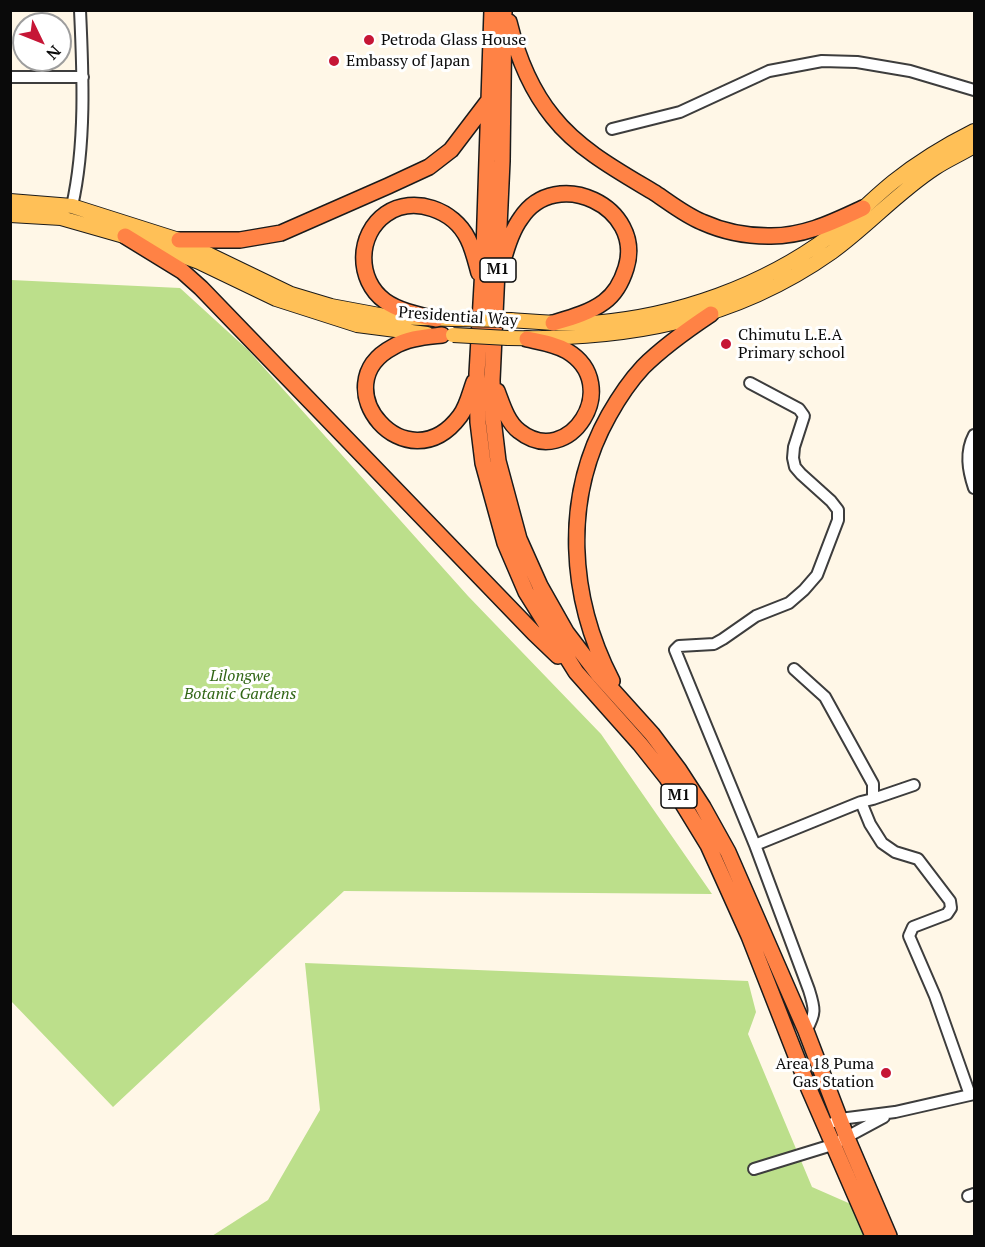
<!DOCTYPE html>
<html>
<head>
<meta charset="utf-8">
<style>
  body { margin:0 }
  #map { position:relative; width:985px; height:1247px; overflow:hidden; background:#fff7e7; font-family:"PT Serif",serif }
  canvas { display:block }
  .frame { position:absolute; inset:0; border:12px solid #0a0a0a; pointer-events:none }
  .north { position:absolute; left:12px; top:12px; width:60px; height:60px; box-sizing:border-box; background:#fff; border:2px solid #9d9d9d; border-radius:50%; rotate:133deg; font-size:16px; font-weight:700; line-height:24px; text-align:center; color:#0a0a0a }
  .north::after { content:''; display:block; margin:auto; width:21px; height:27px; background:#c61636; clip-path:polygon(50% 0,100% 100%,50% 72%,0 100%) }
</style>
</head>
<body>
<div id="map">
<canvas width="985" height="1247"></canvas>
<div class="frame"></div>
<div class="north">N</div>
</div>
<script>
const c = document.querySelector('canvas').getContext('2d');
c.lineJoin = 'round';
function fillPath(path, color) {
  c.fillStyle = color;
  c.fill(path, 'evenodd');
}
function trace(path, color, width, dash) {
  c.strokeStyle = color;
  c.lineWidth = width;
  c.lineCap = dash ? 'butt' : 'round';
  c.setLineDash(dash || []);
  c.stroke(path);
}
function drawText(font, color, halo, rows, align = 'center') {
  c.font = font + ' "PT Serif",serif';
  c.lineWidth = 6;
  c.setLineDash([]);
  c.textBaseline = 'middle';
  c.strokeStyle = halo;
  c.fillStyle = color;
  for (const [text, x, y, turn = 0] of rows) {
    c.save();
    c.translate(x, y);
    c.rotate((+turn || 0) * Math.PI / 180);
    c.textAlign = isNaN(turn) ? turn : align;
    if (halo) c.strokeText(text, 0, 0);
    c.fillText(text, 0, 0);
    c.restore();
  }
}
fillPath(new Path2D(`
  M11,280L180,288L248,350L468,596L601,734L712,894L344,891L113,1107L11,1001Z
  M305,963L748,981L756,1012L748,1034L812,1187L853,1205L866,1236H212L268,1200L320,1110Z`), '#bcdf8b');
const minor = new Path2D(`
  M10,77H83
  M612,129L680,112L769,71L822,61L857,62L910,71L974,90
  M72,206C86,145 83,73 80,10
  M750,383L799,409L804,416L794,447L793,458L795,467L801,474L831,501L838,510V520L817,575L804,590L789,603L756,616L723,639L714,644L679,646L675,650L755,845L809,990C815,1009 816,1013 806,1031
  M974,435C965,452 968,470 974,488
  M794,669L825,697L873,784V799
  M861,802L870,824L882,843L895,852L918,859L950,901L951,908L947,914L913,927L909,936L935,996L970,1095
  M755,845L861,802L873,799L914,785
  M834,1122L840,1119L895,1112L974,1094
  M754,1169L832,1145L884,1117
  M968,1196L974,1194`);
const major = new Path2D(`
  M10,201L72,206L179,240L291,294L331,306L390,317L453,319
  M10,215L61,218L145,242L199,262L276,299L357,325L427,334
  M511,320C538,322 565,325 593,323C678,316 762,286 830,236C853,219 872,199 893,182C918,162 946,145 974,131
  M508,338C626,340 733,322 832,252C868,226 898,192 935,168C947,160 961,154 974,146`);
const highway = new Path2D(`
  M492,10L484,250L477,374L478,422L483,463L505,543L526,592L576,672L640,744L667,778L708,845L749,936L809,1089L873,1236
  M504,10L502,161L492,380L493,419L498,461L519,539L540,586L566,632L598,674L652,734L679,770L703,807L728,852L806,1031L847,1138L889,1236
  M509,22C517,55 531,90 553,117C579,150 620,172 655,193C670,203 685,215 702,222C722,231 746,236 768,236C803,237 833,222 863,208
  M125,236L182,271L201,288L534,633L558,656
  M179,240H240L281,233L388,186L429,167L451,150L489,100
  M503,261C507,246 512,230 521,218C556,165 645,207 626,268C622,281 615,294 604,302C589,313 570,318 553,323
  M436,319C419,315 399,311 385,301C356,280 357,234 386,214C414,195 454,210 468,239C473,249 476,262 479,273
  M442,335C425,337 408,338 393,347C321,385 407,487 460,416C467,407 470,393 474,382
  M497,391C502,404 507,422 519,431C569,471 624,385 567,351C555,344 541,342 527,339
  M612,681C569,598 562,498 609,415C618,399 630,381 643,367C664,346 687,330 711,314`);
trace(minor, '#3d3d3d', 14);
trace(major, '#1b1b1b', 16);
trace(highway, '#1b1b1b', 18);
trace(minor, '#fff', 10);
trace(major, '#ffc057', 14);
trace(highway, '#ff8245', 15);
const majorBridge = new Path2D(`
  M453,319L511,320
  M453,335L508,338`);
trace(majorBridge, '#1b1b1b', 16, []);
trace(majorBridge, '#ffc057', 14);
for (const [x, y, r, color] of [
  [369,40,6,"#c61636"],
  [334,61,6,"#c61636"],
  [726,344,6,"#c61636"],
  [886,1073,6,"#c61636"]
]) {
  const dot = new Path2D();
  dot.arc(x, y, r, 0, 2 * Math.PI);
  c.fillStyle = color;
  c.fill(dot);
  trace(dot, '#fff', 2);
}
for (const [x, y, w] of [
  [498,270,36],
  [679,796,36]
]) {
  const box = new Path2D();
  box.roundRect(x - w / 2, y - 12, w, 24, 4.5);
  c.fillStyle = '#fff';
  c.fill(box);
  trace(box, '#0a0a0a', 1.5);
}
drawText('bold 15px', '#0a0a0a', null, [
  ["M1",498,270],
  ["M1",679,796]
]);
drawText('16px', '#0a0a0a', '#fff', [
  ["Petroda Glass House",381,40],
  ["Embassy of Japan",346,61],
  ["Chimutu L.E.A",738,335],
  ["Primary school",738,353],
  ["Area 18 Puma",874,1064,"right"],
  ["Gas Station",874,1082,"right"]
], 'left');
drawText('16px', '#0a0a0a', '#fff', [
  ["Presidential Way",458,317,4]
]);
drawText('italic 16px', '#316616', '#fff', [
  ["Lilongwe",240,676],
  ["Botanic Gardens",240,694]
]);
</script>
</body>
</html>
